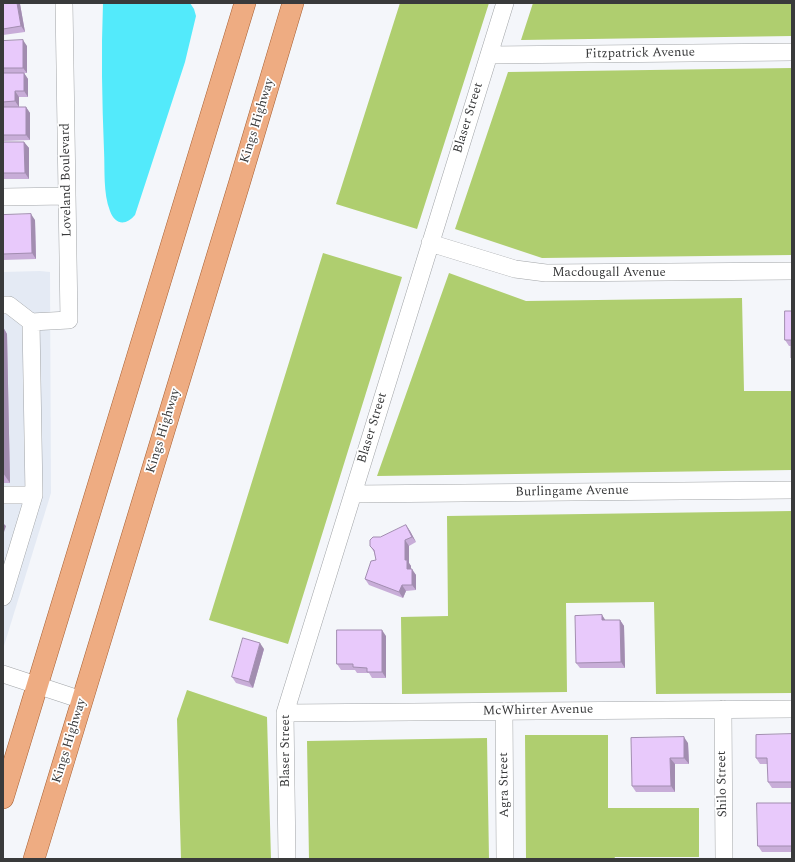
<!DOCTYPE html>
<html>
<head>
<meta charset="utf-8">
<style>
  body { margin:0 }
  #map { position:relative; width:795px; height:862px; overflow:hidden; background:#f4f6fa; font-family:Spectral,serif }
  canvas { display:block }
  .frame { position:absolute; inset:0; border:4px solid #393a3b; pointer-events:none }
</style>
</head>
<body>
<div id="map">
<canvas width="795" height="862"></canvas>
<div class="frame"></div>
</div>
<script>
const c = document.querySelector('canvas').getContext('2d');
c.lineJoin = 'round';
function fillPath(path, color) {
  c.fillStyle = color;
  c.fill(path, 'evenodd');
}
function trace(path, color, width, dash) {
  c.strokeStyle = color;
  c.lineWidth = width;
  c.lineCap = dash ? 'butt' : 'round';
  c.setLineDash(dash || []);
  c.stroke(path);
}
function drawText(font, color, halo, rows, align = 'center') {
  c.font = font + ' Spectral,serif';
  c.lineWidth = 3.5;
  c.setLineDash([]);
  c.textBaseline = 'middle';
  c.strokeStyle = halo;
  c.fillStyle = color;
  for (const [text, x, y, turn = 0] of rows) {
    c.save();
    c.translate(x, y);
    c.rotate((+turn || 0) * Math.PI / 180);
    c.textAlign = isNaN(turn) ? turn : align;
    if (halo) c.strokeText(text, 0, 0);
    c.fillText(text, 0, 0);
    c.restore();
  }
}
fillPath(new Path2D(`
  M40,271L50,272L51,493L3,649V272Z`), '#e4eaf4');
fillPath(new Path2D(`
  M400,3H489L417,229L336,204Z
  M533,3H792V36L521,40Z
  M792,68V255L542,258L455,229L508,72Z
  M323,253L402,277L288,644L209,620Z
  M449,273L526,301L742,298L744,391H792V470L377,476Z
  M792,511V693L656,694L654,602L566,603L567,692L402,694L401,617L448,616L447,516Z
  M187,690L267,717L271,859H181L177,719Z
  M525,735H608V808H699V857H615L614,859H526Z
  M487,738L489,859H309L307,741Z`), '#afce6f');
fillPath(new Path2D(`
  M103,3H190L194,9L196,16L185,62L135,215C126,226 115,225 110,211C103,193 105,170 104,150C102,101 101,52 103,3Z`), '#53eafb');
const minor = new Path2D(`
  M489,55L792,52
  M3,197L67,196
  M430,243L515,269L546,273L792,271
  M3,305H9L31,322
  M31,322L69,320L64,3
  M353,494L792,490
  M3,495H34
  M3,597L34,495L31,322
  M3,674L82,700
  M723,709L724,859
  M504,711L505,859
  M285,713L792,709
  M287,859L285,713L505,3`);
const major = new Path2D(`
  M3,798L245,3
  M34,859L240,181L293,3`);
trace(minor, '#a2a5a8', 18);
trace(major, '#a86033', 22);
trace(minor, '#fff', 17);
trace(major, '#eeac82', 21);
fillPath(new Path2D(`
  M3,3L20,4L25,32L3,35Z
  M3,41L27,46V73H24L28,79V97H19V107H26L30,113V140L3,141Z
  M3,142H24L29,148V179H3Z
  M3,215L35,220L36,259L3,260Z
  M792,311V360L791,358V346H789L785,340Z
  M3,327L7,334L10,483H3Z
  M406,525L410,531L416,542L409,546V563L411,566V569L416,575V590L406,591L403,598L369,585L365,579L376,560L374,552L370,546Z
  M602,615L605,620H620L624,626L625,668H580L576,663Z
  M386,636V678H372L369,673H357L355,670H341L337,664Z
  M264,649L253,688L236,683L232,677Z
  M792,734V788H772L768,782V764H760L756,758Z
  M688,743L689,764H675V792H636L632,786Z
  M792,803V852H762L758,846Z`), '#c8add8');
fillPath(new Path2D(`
  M17,3H19L20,4L25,32L21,26Z
  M23,40L27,46V73L23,68Z
  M24,73L28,79V97L24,91Z
  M15,91L19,97V107L15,101Z
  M26,107L30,113V140L26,135Z
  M24,142L29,148V179L25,173Z
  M31,214L35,220L36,259L32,253Z
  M3,327L7,334L10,483L3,473Z
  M3,523L6,526L3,535Z
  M406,525L410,531L416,542L412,537Z
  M405,540L409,546V563L411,566V575L407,569L405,560Z
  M412,569L416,575V590L412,585Z
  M402,585L406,591L403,598L399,592Z
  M602,615L606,621L602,620Z
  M620,620L624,626L625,668L621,662Z
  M382,630L386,636V678L382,672Z
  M260,643L264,649L253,688L249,682Z
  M684,737L688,743L689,764L684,758Z
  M670,758L675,764V792L671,786Z`), '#a28db0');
const building = new Path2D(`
  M3,3H17L21,26L3,29Z
  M23,40V68H3V41Z
  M3,73H24V91H15V101L3,102Z
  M3,107H26V135H3Z
  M3,142H24L25,173H3Z
  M31,214L32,253L3,254V215Z
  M785,311H792V358H791V340H785Z
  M406,525L412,537L405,540V560H407V569H412V585H402L399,592L365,579L371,561L376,560L374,550L370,546V540L373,537H380Z
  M602,615V620H620L621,662L576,663L575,616Z
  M337,630H382V672H367V668L353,667V664H337Z
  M243,638L260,643L249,682L232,677Z
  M792,734V782H768L767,758H756V735Z
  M684,737V758H670L671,786H632L631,738Z
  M757,803H792V846H758Z`);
fillPath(building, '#e8c9fb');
trace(building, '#a28db0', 1);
drawText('13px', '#393a3b', '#fff', [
  ["Fitzpatrick Avenue",640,54,-1],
  ["Blaser Street",469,118,-73],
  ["Kings Highway",258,121,-73],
  ["Loveland Boulevard",67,180,-91],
  ["Macdougall Avenue",609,273],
  ["Blaser Street",373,428,-73],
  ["Kings Highway",164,431,-73],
  ["Burlingame Avenue",572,492,-1],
  ["McWhirter Avenue",538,711,-1],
  ["Kings Highway",70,741,-73],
  ["Blaser Street",286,751,-90],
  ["Shilo Street",723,784,-91],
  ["Agra Street",505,785,-91]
]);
</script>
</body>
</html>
